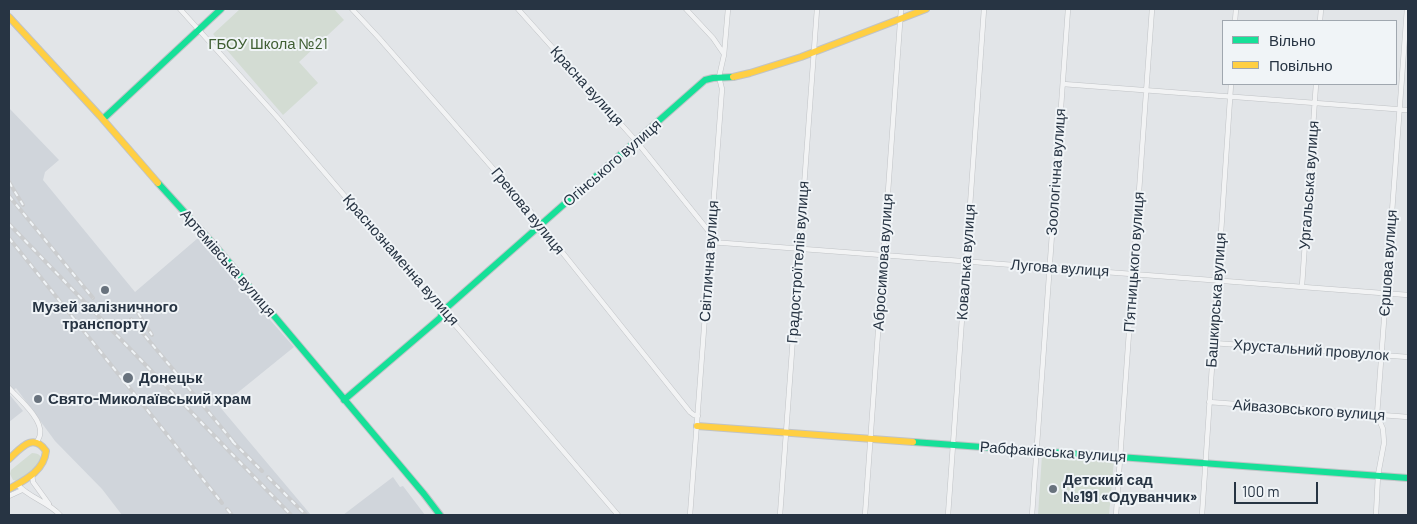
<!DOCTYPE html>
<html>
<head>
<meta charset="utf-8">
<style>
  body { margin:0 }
  #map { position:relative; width:1417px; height:524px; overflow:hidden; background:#e2e5e8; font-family:Barlow,sans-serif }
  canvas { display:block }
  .frame { position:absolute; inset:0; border:10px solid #273443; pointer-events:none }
  .legend { position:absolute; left:1222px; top:20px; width:175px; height:65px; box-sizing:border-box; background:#f0f4f7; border:1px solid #a0a7af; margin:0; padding:6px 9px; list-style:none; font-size:15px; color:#273443 }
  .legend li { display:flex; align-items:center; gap:10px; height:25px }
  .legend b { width:25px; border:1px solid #a0a7af }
  .scale { position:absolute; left:1234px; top:482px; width:84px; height:22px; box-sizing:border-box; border:2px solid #273443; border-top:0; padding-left:6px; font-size:15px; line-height:18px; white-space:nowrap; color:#273443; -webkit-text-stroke:4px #f0f4f7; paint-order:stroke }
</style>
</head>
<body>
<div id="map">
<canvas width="1417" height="524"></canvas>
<div class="frame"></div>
<ul class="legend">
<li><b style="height:6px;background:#16e098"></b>Вільно</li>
<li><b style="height:6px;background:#ffcf43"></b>Повільно</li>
</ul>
<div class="scale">100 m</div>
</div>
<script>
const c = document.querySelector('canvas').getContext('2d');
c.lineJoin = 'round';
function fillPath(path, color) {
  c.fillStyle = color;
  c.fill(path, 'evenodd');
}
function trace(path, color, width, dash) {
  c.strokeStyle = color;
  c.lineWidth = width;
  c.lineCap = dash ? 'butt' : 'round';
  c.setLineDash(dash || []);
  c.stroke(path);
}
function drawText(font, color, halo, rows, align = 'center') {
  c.font = font + ' Barlow,sans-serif';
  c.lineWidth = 4;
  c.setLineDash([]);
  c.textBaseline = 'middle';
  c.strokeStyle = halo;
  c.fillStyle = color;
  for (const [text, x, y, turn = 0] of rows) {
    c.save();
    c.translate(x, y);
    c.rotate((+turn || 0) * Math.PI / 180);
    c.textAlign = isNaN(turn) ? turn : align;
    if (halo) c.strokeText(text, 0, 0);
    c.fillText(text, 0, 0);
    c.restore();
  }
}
fillPath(new Path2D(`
  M9,108L59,160L45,172L43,180L135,292L198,238L294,347L220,407L311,515H122L102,489L55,441L16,388L9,394L23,411L9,422Z
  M393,477L400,487L403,486L425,515H343Z`), '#d0d5db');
fillPath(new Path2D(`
  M240,9H334L344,20L299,62L318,83L283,115L213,34Z
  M32,453C56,454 25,481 17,481C16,481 15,480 13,480L10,474L11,470Z
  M1042,455L1114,460L1109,515H1038Z`), '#d3dcd3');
const street = new Path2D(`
  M180,9L277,117L618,515
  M352,9L379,38L531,212C536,219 534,221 537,227C541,235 551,241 558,247L690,412L694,415L698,416
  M518,9L637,142L711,234
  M686,9L713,38L724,54
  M1235,21L1236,9
  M1320,21L1321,9
  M1063,84L1408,110
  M711,242L1408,295
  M1302,286L1316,84
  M1213,343L1408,357
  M9,388C18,398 43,419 40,434C40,437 38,439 37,442
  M1209,402L1408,417
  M32,474L33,482L49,504
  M17,484C29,498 47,501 60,515
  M9,496L22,490
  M690,515L722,89L719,77L724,55L728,9
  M780,515L817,9
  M865,515L901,9
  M948,515L984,9
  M1032,515L1068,9
  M1116,515L1152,9
  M1202,515L1231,84
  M1376,515L1378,475L1384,443L1383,429L1377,415L1407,9`);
const fast = new Path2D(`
  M103,119L221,9
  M158,183L217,248L424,494L440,515
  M344,400L440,318L444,310L705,80L713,78L733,77
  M913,442L1408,478`);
const slow = new Path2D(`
  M9,17L100,116L158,183
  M733,77L750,73L801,57L926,9
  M697,426L913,442
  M9,459C21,448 33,432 46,451C44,471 25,480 9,489`);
trace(street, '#c0c3c6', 5.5);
trace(fast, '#c0c3c6', 8);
trace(slow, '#c0c3c6', 8);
trace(street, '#f2f3f4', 4.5);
trace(fast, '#16e098', 6);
trace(slow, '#ffcf43', 6);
const rail = new Path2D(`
  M9,182L23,205
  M9,196L93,298
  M9,224L291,515
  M9,238L222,503
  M138,313L152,335
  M131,319L236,445
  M232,441L262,471
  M268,477L306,515
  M227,509L232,515`);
trace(rail, '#cbcdcf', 4);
trace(rail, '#f0f4f7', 2, [5.5]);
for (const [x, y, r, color] of [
  [105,290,5,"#68727d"],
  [128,378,6,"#68727d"],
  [38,399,5,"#68727d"],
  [1053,489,5,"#68727d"]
]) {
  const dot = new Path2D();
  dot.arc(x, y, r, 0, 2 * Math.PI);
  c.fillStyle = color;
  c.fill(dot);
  trace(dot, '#f0f4f7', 2);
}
drawText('15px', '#405f34', '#f0f4f7', [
  ["ГБОУ Школа №21",268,44]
]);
drawText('15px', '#273443', '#f0f4f7', [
  ["Красна вулиця",587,86,48],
  ["Огінського вулиця",612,163,-41],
  ["Зоологічна вулиця",1056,172,-86],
  ["Ургальська вулиця",1309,185,-86],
  ["Грекова вулиця",528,211,51],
  ["Краснознаменна вулиця",401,260,49],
  ["Світлична вулиця",709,261,-86],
  ["Градостроїтелiв вулиця",798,262,-86],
  ["Абросимова вулиця",883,262,-86],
  ["Ковалька вулиця",966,262,-86],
  ["П’ятницького вулиця",1134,262,-86],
  ["Артемівська вулиця",228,263,49],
  ["Єршова вулиця",1388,263,-86],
  ["Лугова вулиця",1060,268,4],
  ["Башкирська вулиця",1216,300,-86],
  ["Хрустальний провулок",1311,350,4],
  ["Айвазовського вулиця",1309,410,4],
  ["Рабфаківська вулиця",1053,452,4]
]);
drawText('bold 15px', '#273443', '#f0f4f7', [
  ["Музей залізничного",105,307,"center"],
  ["транспорту",105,324,"center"],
  ["Донецьк",139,378],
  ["Свято-Миколаївський храм",48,399],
  ["Детский сад",1063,480],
  ["№191 «Одуванчик»",1063,497]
], 'left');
</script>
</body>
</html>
